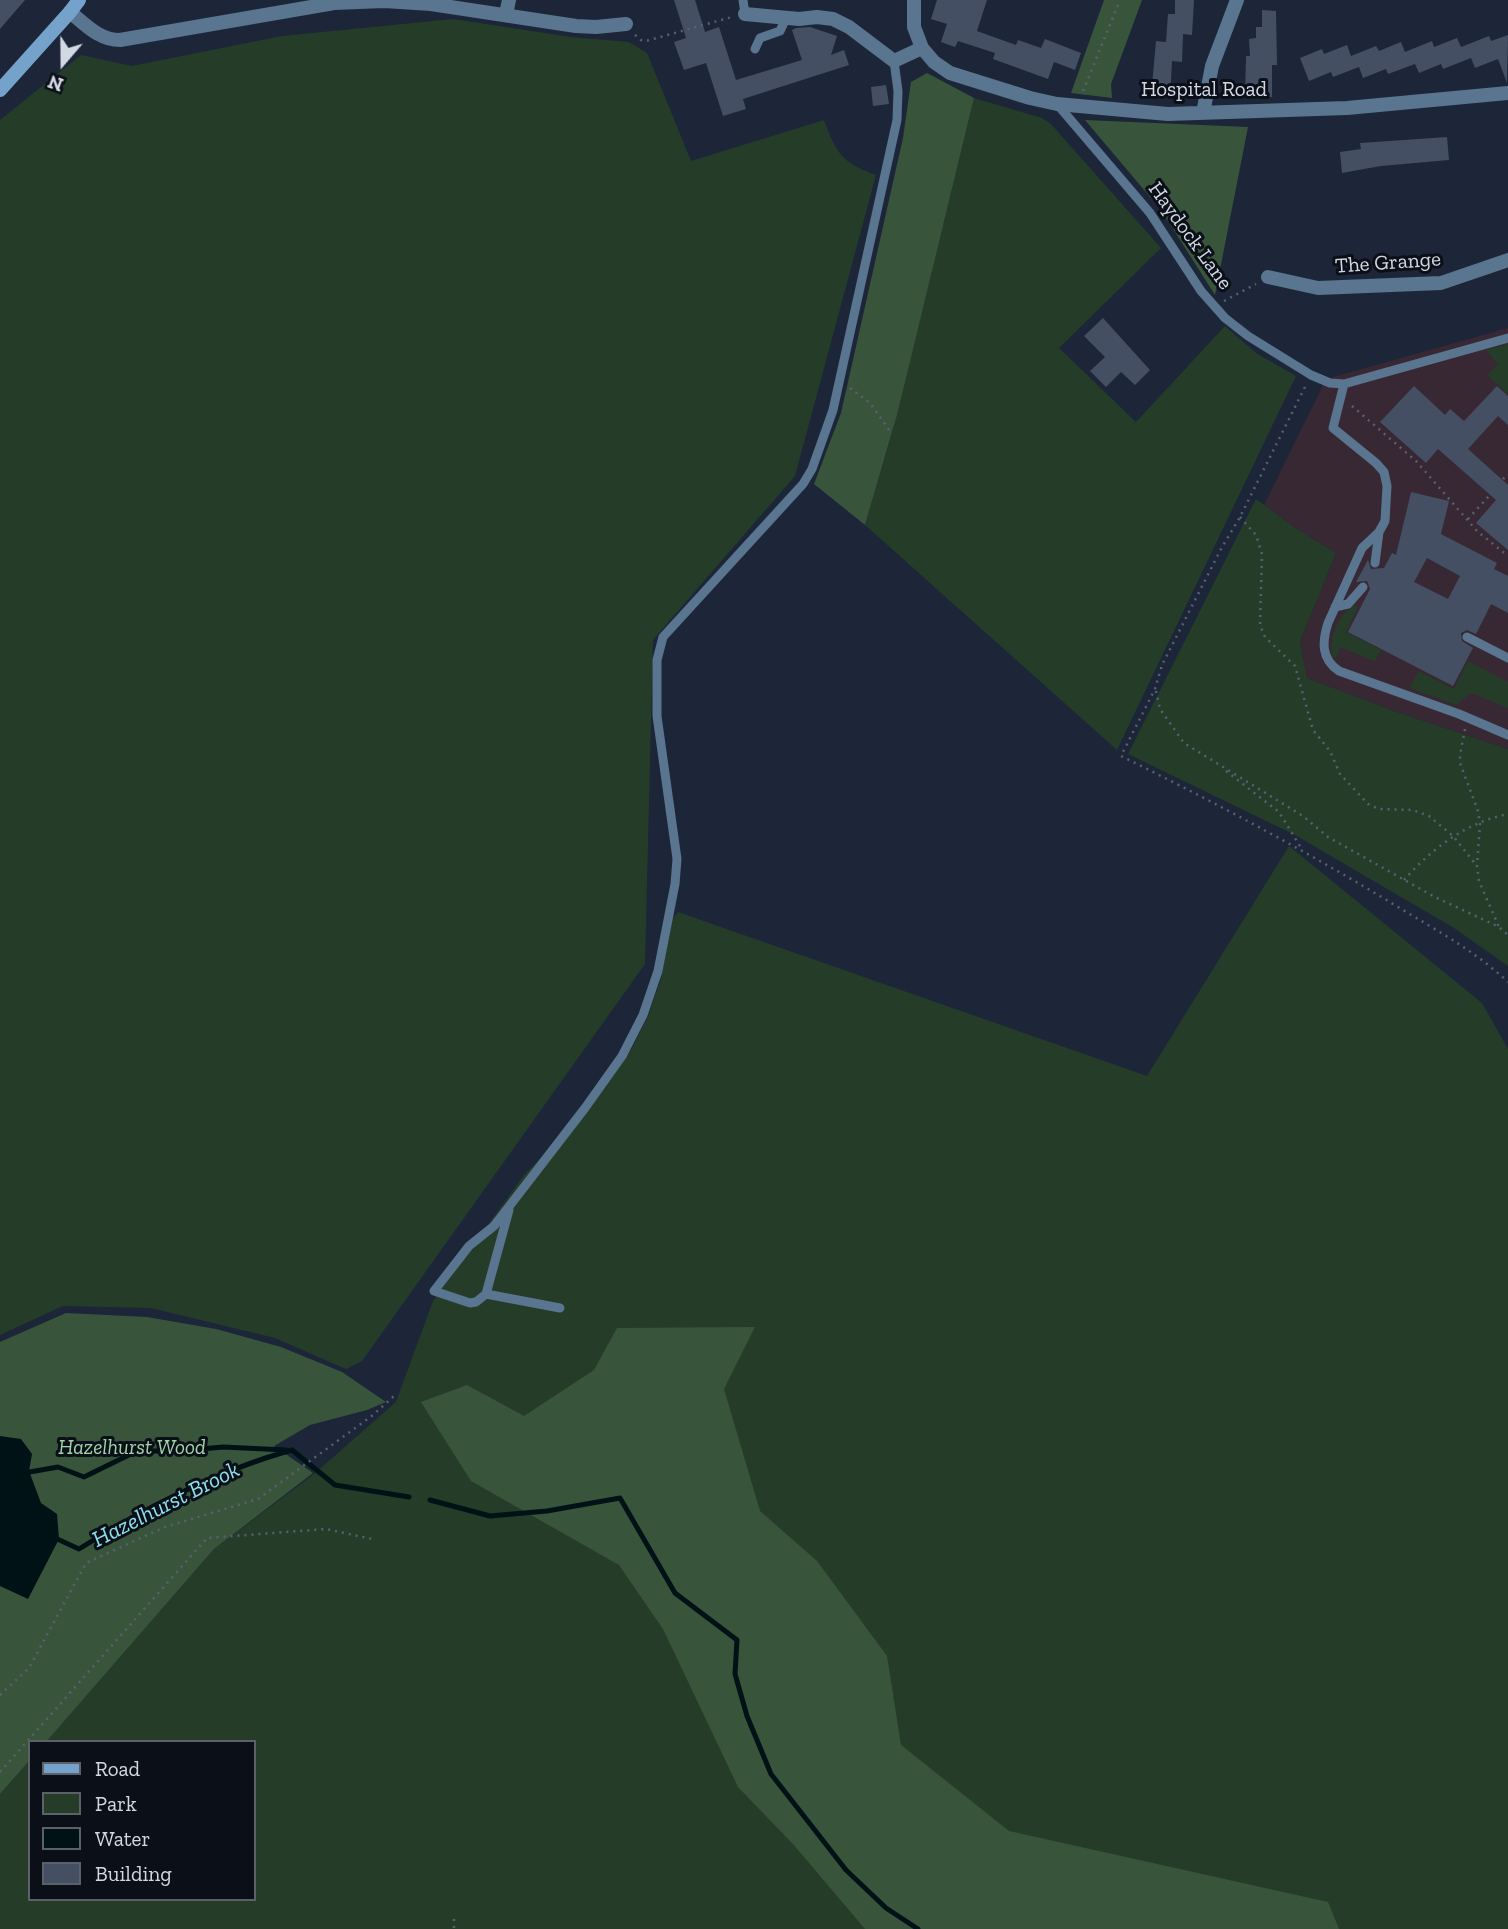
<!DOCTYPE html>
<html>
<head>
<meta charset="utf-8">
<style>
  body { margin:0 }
  #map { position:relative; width:1508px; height:1929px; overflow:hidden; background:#1c2638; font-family:"Zilla Slab",serif }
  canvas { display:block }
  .legend { position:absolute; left:28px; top:1740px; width:228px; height:161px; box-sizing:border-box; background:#0b0f17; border:2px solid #5b6069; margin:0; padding:9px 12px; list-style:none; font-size:21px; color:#d2d9e5 }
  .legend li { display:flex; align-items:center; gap:14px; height:35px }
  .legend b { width:35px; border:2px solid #5b6069 }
  .north { position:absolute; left:28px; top:28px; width:70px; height:70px; -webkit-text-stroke:5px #0b0f17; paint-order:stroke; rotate:200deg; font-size:19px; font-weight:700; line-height:28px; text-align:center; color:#d2d9e5 }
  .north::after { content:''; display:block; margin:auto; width:24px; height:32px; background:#d2d9e5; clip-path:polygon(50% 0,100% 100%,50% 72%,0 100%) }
</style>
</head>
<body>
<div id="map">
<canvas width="1508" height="1929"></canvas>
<ul class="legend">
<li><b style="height:9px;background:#75a2cb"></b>Road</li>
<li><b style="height:19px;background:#253c29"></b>Park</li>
<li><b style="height:19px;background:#001216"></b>Water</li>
<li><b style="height:19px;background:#444f64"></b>Building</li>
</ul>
<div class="north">N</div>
</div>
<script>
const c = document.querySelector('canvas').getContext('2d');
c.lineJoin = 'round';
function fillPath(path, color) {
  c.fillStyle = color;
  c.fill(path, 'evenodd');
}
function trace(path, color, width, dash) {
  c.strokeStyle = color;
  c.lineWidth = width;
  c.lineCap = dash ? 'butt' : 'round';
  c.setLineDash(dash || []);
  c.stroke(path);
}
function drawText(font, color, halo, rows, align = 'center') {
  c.font = font + ' "Zilla Slab",serif';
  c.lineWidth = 6;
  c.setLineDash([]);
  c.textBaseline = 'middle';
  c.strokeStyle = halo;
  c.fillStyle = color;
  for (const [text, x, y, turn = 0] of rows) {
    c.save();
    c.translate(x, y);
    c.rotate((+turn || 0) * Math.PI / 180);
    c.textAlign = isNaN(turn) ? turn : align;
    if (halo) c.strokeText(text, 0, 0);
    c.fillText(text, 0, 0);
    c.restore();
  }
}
fillPath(new Path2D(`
  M1508,328V749L1394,711L1307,678L1300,642L1336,553L1294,527L1264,505L1326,379Z`), '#372833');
fillPath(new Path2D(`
  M453,19L571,37L629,42L647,53L691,161L824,120C836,153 842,163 876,175L795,476L653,640L645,964L362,1361L346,1369L275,1338L151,1308L63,1306L0,1335V120L81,55L132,66L282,36Z
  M974,98L1042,118L1051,124L1161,248L1059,348L1136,422L1225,326L1256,353L1296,376L1117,750L865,525L893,430Z
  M1508,344V394L1487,375L1498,364L1486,350Z
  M1256,499L1294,527L1336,553L1300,642L1307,678L1394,711L1508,749V966L1454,928L1295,835L1128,754Z
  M1355,605L1358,608L1346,632L1381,650L1375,661L1340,647L1336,658L1332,657C1329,636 1338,615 1355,605Z
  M1468,661L1508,682V708L1471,693L1456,705L1409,688L1419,671L1454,689Z
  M1289,846L1482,1003L1508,1049V1929H0V1794L30,1760V1899H254V1742H46L214,1549L314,1474L396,1402L433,1301L524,1175L587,1111L632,1048L648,1016L661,979L672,920L678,912L1147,1076Z`), '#253c29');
fillPath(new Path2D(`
  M1104,0H1142L1111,84L1112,98L1071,93Z
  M927,73L974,98L897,415L865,525L814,484L841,413L903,138L911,82Z
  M1085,120L1248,127L1215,295L1161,210Z
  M66,1313L147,1317L216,1329L281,1347L342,1372L386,1402L367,1410L310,1425L274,1446L313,1473L214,1549L46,1742H30V1760L0,1794V1342Z
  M755,1327L724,1389L760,1511L817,1561L887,1656L901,1745L1009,1831L1328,1902L1339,1929H865L793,1844L738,1787L663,1629L619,1565L471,1481L421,1402L467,1385L524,1416L594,1370L617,1328Z`), '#38553c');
fillPath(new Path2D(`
  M0,1436L21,1439L32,1454L29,1471L41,1503L57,1514L59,1539L28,1599L0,1586Z`), '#001216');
trace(new Path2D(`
  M24,1473L58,1467L84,1477L137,1451H179L223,1447L286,1450
  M430,1500L490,1516L547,1511L620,1498L675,1593L737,1640L735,1674L747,1716L771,1774L846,1870L886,1908L918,1929
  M55,1538L79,1549C142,1509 220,1470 292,1450L335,1485L409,1497`), '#001216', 5);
fillPath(new Path2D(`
  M0,0H25L0,29Z
  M674,0H695L705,32L719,27L736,80L802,60L792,30L796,28L810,27L837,36L831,55L844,50L849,65L743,99L746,109L723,116L706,63L684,70L674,42L686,38Z
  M937,0H987L977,31L1016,45L1018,40L1041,48L1045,39L1081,53L1075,70L1054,62L1048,79L993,59L995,53L958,41L955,47L941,42L947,24L931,19Z
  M1175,0H1194L1192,35L1183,34L1182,62L1172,61L1170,98L1151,97L1156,41L1166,42L1168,14H1175Z
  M1262,10L1276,11L1277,65H1272V97H1245L1246,56H1250L1249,39L1256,38V27H1262Z
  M1508,35L1507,83L1498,59L1475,68L1471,58L1443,69L1441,64L1419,73L1415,64L1388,74L1386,69L1363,78L1359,67L1333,77L1331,72L1309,81L1300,58L1322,49L1324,54L1347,45L1351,56L1376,46L1379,51L1401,42L1405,52L1432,41L1434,47L1457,38L1461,47L1489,36L1491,41Z
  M886,85L889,104L873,106L871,87Z
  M1447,137L1449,160L1381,166L1342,173L1340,152L1361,149L1360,143Z
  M1103,318L1150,370L1135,385L1121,372L1106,387L1090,371L1105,357L1084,336Z
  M1414,386L1445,415L1450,409L1464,421L1497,386L1508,396V425L1498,416L1468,449L1508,485V550L1476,523L1496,500L1438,449L1426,463L1380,422Z
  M1411,492L1449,501L1441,534L1497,563L1494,569L1508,576V613L1491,604L1476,634L1467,630L1461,633L1462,641L1473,648L1453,686L1348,632L1370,589L1367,581L1356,582L1368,560L1371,569L1384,568L1392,553L1396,555ZM1427,558L1460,576L1448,599L1414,582Z`), '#444f64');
trace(new Path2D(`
  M635,35L641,40L646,41L732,17
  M1083,91L1120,0
  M1224,301L1256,284
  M1305,387L1240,517L1221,549L1162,665L1155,689L1121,756C1216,803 1308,852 1398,907C1436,930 1475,951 1508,982
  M850,388L870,403L892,434
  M1352,406L1416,461L1477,531L1508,556
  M1503,479L1508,474
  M1240,517L1256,535L1262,554L1260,625L1265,637L1295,666L1313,730L1330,751L1340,774L1368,804L1379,809L1413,810L1429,816L1453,836L1477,866
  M1468,519L1489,496
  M1156,691L1160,709L1184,743L1303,816L1328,837L1433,896L1499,927L1508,935
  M1465,729L1460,755V763L1478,811L1480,824L1477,866L1479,881L1499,927
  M1226,771L1279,812L1301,848
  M1404,880C1431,849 1467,822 1508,814
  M0,1695L29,1668L86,1563L165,1527L258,1499L373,1415L394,1396
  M0,1772L207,1538L326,1529L372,1539
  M454,1919V1929`), '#586171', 2.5, [2, 5]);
trace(new Path2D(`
  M743,0L745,14
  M755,49L760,38L780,31L786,18
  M1057,104L1150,213L1201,291L1225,318L1248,336L1311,375L1330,383L1344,384L1508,338
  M1344,384L1333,428L1376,463L1384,472L1387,486L1385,521L1379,532L1362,548L1328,623C1322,642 1321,659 1339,671L1459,714L1508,735
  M1375,563L1379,532
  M1335,607L1348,604L1363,587
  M1467,637L1508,658
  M486,1294L509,1210
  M560,1308L486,1294L476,1302L470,1303L434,1291L469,1246L494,1226L585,1108L622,1056L643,1015L658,971L675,884L677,859L657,716V660L663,637L803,484L812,469L833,410L897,120L898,91L894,61`), '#59758f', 9);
trace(new Path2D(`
  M914,0V27L922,48L934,62L950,73L1030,98L1057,104L1168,114L1347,108L1508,93
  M70,12C86,25 99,40 120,40L334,3L384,1L431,4L576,26L596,27L626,24
  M506,14L509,0
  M745,14L799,19L817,17L833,19L849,27L894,61L922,48
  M1203,113L1212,66L1237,0
  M1268,277L1318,288L1441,283L1508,260`), '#59758f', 14);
trace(new Path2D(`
  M0,90L70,12L79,0`), '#75a2cb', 14);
drawText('21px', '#d2d9e5', '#0b0f17', [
  ["Hospital Road",1204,90],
  ["Haydock Lane",1190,236,54],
  ["The Grange",1388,263,-4]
]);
drawText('italic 21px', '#a0d5a8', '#0b0f17', [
  ["Hazelhurst Wood",132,1448]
]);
drawText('italic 23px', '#8ce1ed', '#0b0f17', [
  ["Hazelhurst Brook",166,1505,-27]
]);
</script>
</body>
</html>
